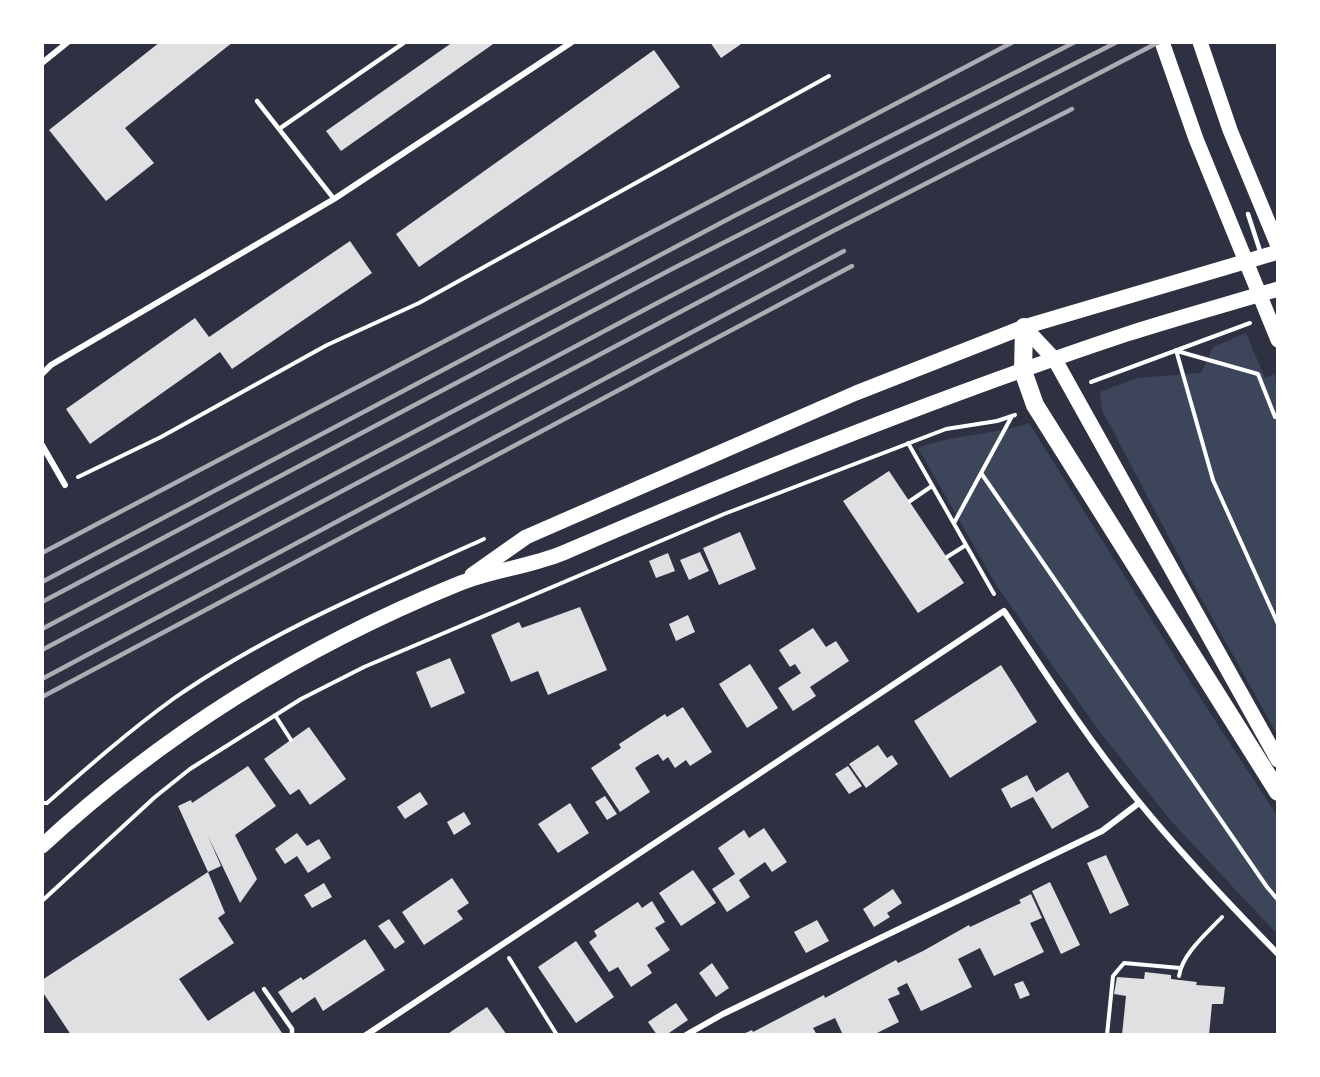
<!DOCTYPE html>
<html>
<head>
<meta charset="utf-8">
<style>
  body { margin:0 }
  #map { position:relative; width:1320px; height:1077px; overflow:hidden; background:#2d3142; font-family:"Public Sans",sans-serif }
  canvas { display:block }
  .frame { position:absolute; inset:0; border:44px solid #fff; pointer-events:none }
</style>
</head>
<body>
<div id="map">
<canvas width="1320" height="1077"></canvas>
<div class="frame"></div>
</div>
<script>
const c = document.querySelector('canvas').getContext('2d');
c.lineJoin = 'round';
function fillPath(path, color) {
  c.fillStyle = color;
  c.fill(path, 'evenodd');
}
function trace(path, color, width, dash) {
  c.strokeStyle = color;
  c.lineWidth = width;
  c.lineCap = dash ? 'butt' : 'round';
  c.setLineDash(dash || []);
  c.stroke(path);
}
fillPath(new Path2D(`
  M1246,333L1265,378L1274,374L1278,384V736L1195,587L1102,410L1100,392L1136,378L1201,373L1213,347Z
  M1029,423L1201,699L1278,817V935L1171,821L1099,731L998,588L918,448C954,434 993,435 1029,423Z`), '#3c4559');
fillPath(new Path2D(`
  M160,42H233L125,128L154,163L106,201L49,130Z
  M453,42H496L341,151L326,131Z
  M710,42H744L721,58Z
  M654,50L680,87L419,267L396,234Z
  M350,241L372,273L232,369L220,352L90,444L66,409L195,318L209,337Z
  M889,471L964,583L918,613L843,501Z
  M740,532L756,569L719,585L703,548Z
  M700,552L709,571L689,580L680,560Z
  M668,553L675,571L656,578L649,561Z
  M580,607L607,670L548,695L538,671L511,682L491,635L519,622L522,628Z
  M688,615L695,632L676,641L669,624Z
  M813,628L826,647L836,641L849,661L810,687L816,696L793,711L778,688L801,673L795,664L790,667L779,650Z
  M450,658L465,693L431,708L416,672Z
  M750,664L778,708L747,728L719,684Z
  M1001,665L1037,722L950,778L914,721Z
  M683,707L712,752L690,766L686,760L675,768L668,757L663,761L658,754L642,763L635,768L650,792L620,812L591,768L621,748L619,744L665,714L667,717Z
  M309,727L346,779L310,805L299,789L290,795L264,759Z
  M878,745L887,758L892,755L898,764L866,788L849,764Z
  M248,766L276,806L235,835L257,879L240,903L208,836L221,866L208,872L178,806L191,800L192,803Z
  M848,766L862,786L849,794L835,774Z
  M1068,772L1089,807L1052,829L1033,797L1011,808L1001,789L1027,775L1036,792Z
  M420,792L428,804L405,819L397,807Z
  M605,796L617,814L607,820L595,802Z
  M570,803L589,833L558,853L538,824Z
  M464,812L471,824L454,835L447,822Z
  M764,828L787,862L772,872L765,862L739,880L750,897L727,912L712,889L735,874L718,848L744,830L749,838Z
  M297,833L307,846L319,839L331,858L308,873L297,856L285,864L275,849Z
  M1106,855L1129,905L1110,914L1087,863Z
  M693,870L716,903L681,926L659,893Z
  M208,872L225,913L218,918L234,943L179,979L208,1021L254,991L282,1033L71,1035L42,991V980Z
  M452,878L469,903L457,911L463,919L424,945L402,912Z
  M1050,882L1080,945L1061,954L1032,891Z
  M324,883L332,897L312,908L304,895Z
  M893,889L902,903L887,913L890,917L874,927L863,909Z
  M1031,894L1042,918L1030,923L1044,952L994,976L980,948L958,959L972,987L947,999L921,1011L907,983L897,988L900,994L888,999L899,1022L873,1035H843L835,1018L813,1028L817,1035H741L752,1030L753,1032L824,995L825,998L896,960L898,963L923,951L969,925L970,927L1021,903L1019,900Z
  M652,901L665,922L655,928L670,950L647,965L652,973L631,987L618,967L609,972L589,942L597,936L594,931L638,902L642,908Z
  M389,919L405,942L395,949L378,926Z
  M817,920L829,941L806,953L794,932Z
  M365,939L385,970L323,1011L315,997L292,1013L278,992L301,977L303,980Z
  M576,941L614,997L576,1023L538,967Z
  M712,963L729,988L716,997L699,973Z
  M1145,972L1171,975V979L1197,982L1196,985L1225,987L1223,1004H1212L1209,1035H1122L1126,996L1114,994L1117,977L1144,979Z
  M1023,981L1030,995L1020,999L1014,984Z
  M676,1003L688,1020L666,1035H657L648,1022Z
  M487,1007L507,1035H446Z`), '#e0e0e3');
trace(new Path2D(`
  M1176,350L1213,480L1278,624
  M1177,351L1258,374L1275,417L1278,416
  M1091,382L1250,323
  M908,443L994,594
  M981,473L1267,887L1278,900
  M78,477L161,437L327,345L419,303L829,76
  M910,501L932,486
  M954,523L1012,416
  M947,557L966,545
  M275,715L291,740
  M42,803H47C88,767 129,731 173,699C269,632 378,587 484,539
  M42,901L155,797L190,769L301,699L364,667L724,514L946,429L997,421L1015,415
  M509,958L557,1035
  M1179,976C1182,954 1207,933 1222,917
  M1107,1035L1113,976L1124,963L1180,968`), '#fff', 4);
trace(new Path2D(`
  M257,101L334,199
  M279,129L405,42
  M1248,214L1261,254
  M264,989L292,1029V1035`), '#fff', 4.5);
trace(new Path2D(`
  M42,63L68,42
  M42,374L51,365L334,199L572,42
  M42,445L65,485
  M366,1035L1004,611C1047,676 1089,741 1139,802C1182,855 1230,905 1278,954
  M686,1035L723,1014L1102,831L1139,803`), '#fff', 6);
trace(new Path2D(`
  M1162,42L1196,139L1278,340
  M1200,42L1230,130L1278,246
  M1024,327L1055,360L1278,760
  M472,575L526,537L856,393L1024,327L1278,252
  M42,846C164,733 305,646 458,584C492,570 529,567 563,553C748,473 935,398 1127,334C1177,318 1228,304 1278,289`), '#fff', 15);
trace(new Path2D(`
  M1024,327L1023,371L1035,405L1278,792`), '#fff', 18);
trace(new Path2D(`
  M42,553L1013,42
  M42,582L734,216L1075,42
  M42,602L670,270L1117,42
  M42,629L661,301L1159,42
  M42,650L833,231L1072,109
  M42,679L844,251
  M42,697L852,266`), '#abadb3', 4.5);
</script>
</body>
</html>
